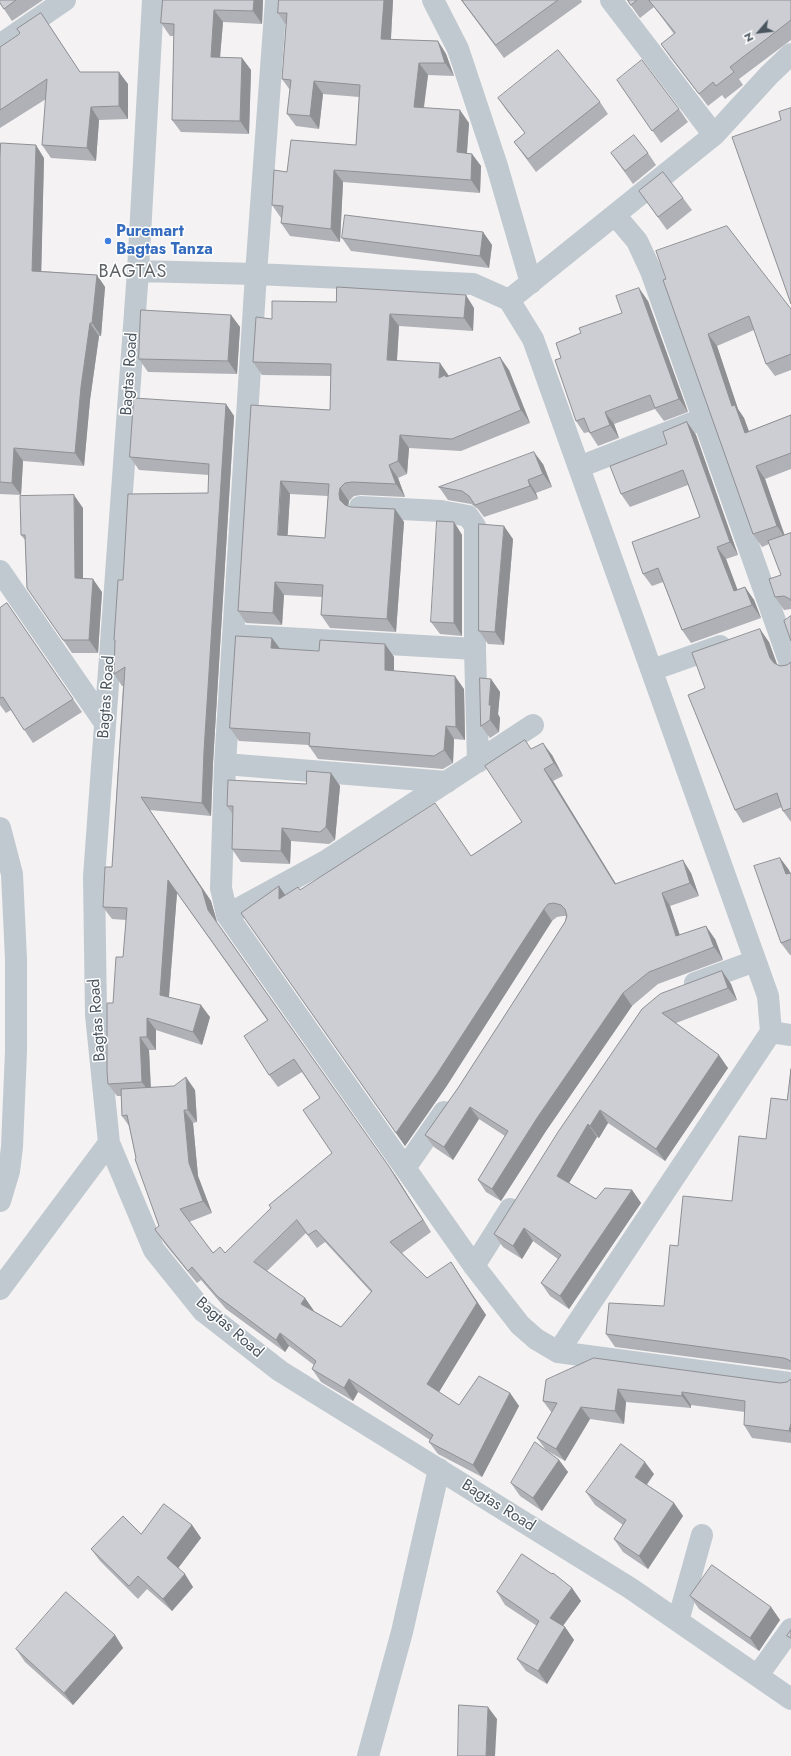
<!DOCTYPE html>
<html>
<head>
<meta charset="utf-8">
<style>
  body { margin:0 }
  #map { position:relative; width:791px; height:1756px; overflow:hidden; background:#f4f2f2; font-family:Jost,sans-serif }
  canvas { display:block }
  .north { position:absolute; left:739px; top:12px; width:40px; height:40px; -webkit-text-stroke:3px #fff; paint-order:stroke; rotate:242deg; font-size:11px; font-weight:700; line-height:16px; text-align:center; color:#4a555f }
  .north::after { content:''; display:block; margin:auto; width:14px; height:18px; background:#4a555f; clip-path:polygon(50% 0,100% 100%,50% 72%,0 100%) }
</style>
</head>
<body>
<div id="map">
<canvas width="791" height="1756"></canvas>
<div class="north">N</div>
</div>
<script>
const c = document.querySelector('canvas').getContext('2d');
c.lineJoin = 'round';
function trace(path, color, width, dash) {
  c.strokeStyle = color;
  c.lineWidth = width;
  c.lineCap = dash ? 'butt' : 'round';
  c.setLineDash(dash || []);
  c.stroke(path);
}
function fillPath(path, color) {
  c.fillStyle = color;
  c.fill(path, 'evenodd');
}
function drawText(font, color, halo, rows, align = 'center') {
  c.font = font + ' Jost,sans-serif';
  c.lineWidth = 3;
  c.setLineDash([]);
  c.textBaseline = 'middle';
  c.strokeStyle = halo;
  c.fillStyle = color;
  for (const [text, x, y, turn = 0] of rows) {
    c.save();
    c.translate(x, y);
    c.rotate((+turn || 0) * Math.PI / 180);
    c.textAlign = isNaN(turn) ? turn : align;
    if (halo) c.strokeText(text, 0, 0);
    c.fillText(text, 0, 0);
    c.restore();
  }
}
trace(new Path2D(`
  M153,0L138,271L94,877L96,1015L109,1143L154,1250L203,1311L280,1371L630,1588L791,1699
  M276,0L256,274L225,764L221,888L227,915L474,1266L520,1325L536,1339L558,1352L791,1383
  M433,0L458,49L497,166L531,283
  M611,0L714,135
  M0,45L65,0
  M615,215L637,241L651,271L791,666
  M138,271L256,274L473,284L509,300L533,339L768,996L771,1032L558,1352
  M509,300L714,135L769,75L791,54
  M579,467L692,423
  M360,507L441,511L468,516L475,526V649L478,762
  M0,571L105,723
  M233,635L475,649
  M652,670L720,646
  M225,764L447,782
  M0,828L12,874L16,959V1051L12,1147L9,1171L0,1201
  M227,915L326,861L533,725
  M695,983L755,961
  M771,1032L791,1035
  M405,1168L444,1112
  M474,1266L510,1209
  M0,1289L109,1143
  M678,1621L702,1535
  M758,1675L791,1629
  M368,1756L402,1632L439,1469`), '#c0c9d0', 22);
fillPath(new Path2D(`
  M0,0H43L12,21L0,3Z
  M163,0H263L262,24L223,22L220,57L242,58L251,70L249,134L181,132L172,120L174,36H170L161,23Z
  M279,0H393L391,40L438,41L446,54L454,76L428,75L424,108L469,123L467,153L472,154L481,166L480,193L343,182L340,242L290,236L281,223L282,218H281L272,205L287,172L356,145L359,97L323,94L319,129L296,126L287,114L290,90L282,79L286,25L278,13Z
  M461,0H581L582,2L504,58Z
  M627,0H791V40L739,79L743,85L725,99L722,95L708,106L670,57L661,44L674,34L654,7L640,18Z
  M50,26L80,72L128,84V119L99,120L96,161L51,158L42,145L46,99L0,128V47Z
  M617,80L679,109L688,122L661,143Z
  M498,98L600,102L608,114L536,172L514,142L525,133L507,111Z
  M611,153H648L656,165L633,184Z
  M44,158L41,271L97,275L105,287L101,336H99L90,400L84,466L23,461L21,495L0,494V160Z
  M639,191L683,198L692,210L667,230Z
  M483,232L492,245L489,268L351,251L342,238Z
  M663,280L791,309V370L775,376L766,364L754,330L717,346L738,409L744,418L749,431L791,415V469L765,479L784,535L791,533V609L784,610L775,597L781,575L769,544L762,547L753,534Z
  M648,301L688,412L664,421L655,409L614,424L619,438L598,446L589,432L584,433L576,421L581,333L622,313Z
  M474,308L473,331L399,326L397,361L449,376L509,370L530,423L461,451L409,448L407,474L398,478L405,497L361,495L354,496L349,501L348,506L351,507L395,509L404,522L396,632L330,628L321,615L322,597L284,595L282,625L246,623L238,611L251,405L330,410L331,376L262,375L253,362L272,319ZM290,494L328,496L325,538L287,535Z
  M231,315L240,327L237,374L148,372L139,359Z
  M226,404L234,416L213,763L211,816L150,810L211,901L217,922L397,1178L431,1232L402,1253L427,1278L459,1275L486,1315L439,1392L459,1405L510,1393L519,1406L482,1477L438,1454L429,1442L430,1440L358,1392L353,1401L321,1382L312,1369L314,1365L289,1346L285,1352L226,1309L201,1280L197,1283L165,1244L156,1231L159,1226L136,1158L129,1126L122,1116L121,1096H117L108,1084L113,1003L123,957L126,920L112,919L103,907L112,867L123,686H122L114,674L115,641L114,640L123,580L208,493L209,475L139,470L130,457ZM177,893L267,1020L269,1075L278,1087L302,1072L320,1098L332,1153L225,1253H213L189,1222L212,1213L198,1176L193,1123L197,1122L195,1090L151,1087L149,1050H156V1030L202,1045L210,1017L169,997ZM306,1233L317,1248L325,1242L371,1292L341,1327L314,1311L305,1298L267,1271Z
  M687,422L696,435L738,555L726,559L737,590L745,587L754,600L761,618L691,643L682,630L663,582L652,586L643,574L700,517L688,485L630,507L621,494Z
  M543,464L552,487L536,493L538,499L484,517L478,509L471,504L448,500L439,487Z
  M83,508V579L102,592L98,653H72L27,588L25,540L21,535Z
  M454,522L462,535V636L440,634L431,622Z
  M513,539L504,645L488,644L479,631Z
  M7,603L82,712L33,743L11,710L6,713L0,705V608Z
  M272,638L280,649L318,651L385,644L394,657V671L464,689L465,740L454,739L453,763L443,769L318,759L309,746V745L239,741L230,728Z
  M769,642L777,664L780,666L787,665L791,662V822L783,811L782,807L743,823L735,810L705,688Z
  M491,679L500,692L498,714L500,718L499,732L490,738L481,726Z
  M531,749L552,755L563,776L553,781L616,884L691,873L699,896L670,906L680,935L715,939L723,960L658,984L632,1006L546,1131L501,1201L486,1192L478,1180L505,1136L479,1119L453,1160L434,1147L425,1135L458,1088L565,922L566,916H563L557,917L552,921L446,1087L405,1146L241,913L300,890L471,856L522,822Z
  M331,773L340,786L335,840L329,844L291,841L290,864L241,862L232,849L233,815L227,806L306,784Z
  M780,858L789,870L790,873H791V955H790L781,943Z
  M722,971L731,984L737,1000L676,1023L728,1068L665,1161L608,1123L599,1138L597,1137L569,1183L596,1199L632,1190L641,1203L569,1309L550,1296L541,1283L558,1259L533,1241L522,1259L503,1247L494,1234L642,1009Z
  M791,1069V1370L615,1347L606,1334L664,1306L678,1246L732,1201L787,1100Z
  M791,1379V1443L752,1438L744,1425L745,1412L691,1405V1408L626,1402L624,1424L590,1419L565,1461L546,1450L537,1438L552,1413L543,1401L546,1380L780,1383L787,1382Z
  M559,1460L568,1472L542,1511L520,1496L511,1483Z
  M654,1474L647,1485L674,1503L683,1516L648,1569L623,1552L614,1539L623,1525L595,1505L586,1492Z
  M192,1525L201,1538L178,1568L193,1587L172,1611L147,1589L138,1599L100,1561L91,1549L141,1534Z
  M572,1588L581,1601L563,1626L565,1627L574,1640L547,1684L526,1671L517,1659L537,1626L505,1605L497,1592Z
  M690,1596L771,1607L780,1620L759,1651L699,1609Z
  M115,1635L123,1648L73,1705L25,1662L16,1649Z`), '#afb1b6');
fillPath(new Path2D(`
  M254,0H263L262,24L253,11Z
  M384,0H393L390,52L381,39Z
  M214,10L223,22L219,69L211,57Z
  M438,41L446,54L454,76L445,63Z
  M242,58L251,70L249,134L240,121Z
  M419,63L428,75L422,119L414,107Z
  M119,72L128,84V119L119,106Z
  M314,81L323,94L319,129L310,116Z
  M91,107L99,120L96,161L87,148Z
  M460,110L469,123L466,165L457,152Z
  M36,145L44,158L41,283L32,271Z
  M472,154L481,166L480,193L471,180Z
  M334,170L343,182L340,242L331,229Z
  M483,232L492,245L489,268L480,256Z
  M97,275L105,287L101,336L92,323Z
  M639,288L648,301L688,412L679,399Z
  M466,295L474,308L473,331L464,318Z
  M390,314L399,326L396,373L387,360Z
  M231,315L240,327L237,374L228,361Z
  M90,323L99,336L90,400L84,466L75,453L81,387Z
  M708,334L717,346L738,409L744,418L754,446L745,433L732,406Z
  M500,357L509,370L530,423L521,410Z
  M440,363L449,376L448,380L439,378Z
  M226,404L234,416L213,763L211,816L202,803L204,751Z
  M605,412L614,424L619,438L610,425Z
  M687,422L696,435L738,555L730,542Z
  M400,435L409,448L407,474L398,461Z
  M14,448L23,461L21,495L12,483Z
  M534,452L543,464L552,487L543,474Z
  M389,465L398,478L405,497L396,484Z
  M756,466L765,479L786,539L777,526Z
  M528,480L536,493L538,499L530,486Z
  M281,481L290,494L287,547L278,535Z
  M340,488L349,501L348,507L349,512L340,500L339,494Z
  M74,495L83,508V591L75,578Z
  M395,509L404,522L396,632L387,619Z
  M454,522L462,535V636L454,623Z
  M504,526L513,539L504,645L495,632Z
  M717,547L726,559L743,604L734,591Z
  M93,579L102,592L98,653L89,640Z
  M275,582L284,595L282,625L273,613Z
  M745,587L754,600L761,618L752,605Z
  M760,629L769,642L779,670L770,658Z
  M272,638L281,650L271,648Z
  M385,644L394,657V683L385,670Z
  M455,676L464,689L465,740L456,727Z
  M491,679L500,692L498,714L500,718L499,732L490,720L489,705Z
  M446,726L454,739L453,763L444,750Z
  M543,743L552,755L563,776L554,763Z
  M544,769L553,781L624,897L615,884Z
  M331,773L340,786L335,840L326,827Z
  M141,797L211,901L217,922L208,910Z
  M282,828L291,841L290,864L281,851Z
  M780,858L789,870L791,875L786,874Z
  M683,860L691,873L699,896L690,883Z
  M168,880L177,893L168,1008L160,995Z
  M279,886L288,899H279Z
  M662,893L670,906L684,949L676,936Z
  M544,909L552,921L446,1087L405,1146L396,1133Z
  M706,926L715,939L723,960L714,947Z
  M722,971L731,984L737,1000L728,988Z
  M623,993L632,1006L546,1131L501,1201L492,1189L537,1118Z
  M201,1005L210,1017L202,1045L193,1032Z
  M147,1018L156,1030V1050L147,1037Z
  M140,1037L149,1050L151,1095L142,1082Z
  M719,1055L728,1068L665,1161L656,1149Z
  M186,1077L195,1090L197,1122L188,1110Z
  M470,1107L479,1119L453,1160L444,1147Z
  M184,1110L193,1123L198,1176L212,1213L203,1201L189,1163Z
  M600,1110L608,1123L599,1138L590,1126Z
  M588,1124L597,1137L566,1188L557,1176Z
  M388,1165L397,1178L431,1232L423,1220Z
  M632,1190L641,1203L569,1309L560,1296Z
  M524,1228L533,1241L522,1259L513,1246Z
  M451,1262L486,1315L436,1397L427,1384Z
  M305,1298L314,1311L301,1304Z
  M280,1333L289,1346L285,1352L276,1340Z
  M349,1379L358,1392L353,1401L344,1388Z
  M618,1389L626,1402L624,1424L615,1411Z
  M682,1392L691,1405V1408L682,1396Z
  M510,1393L519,1406L482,1477L473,1465Z
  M581,1407L590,1419L565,1461L556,1449Z
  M791,1423V1433L789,1431Z
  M559,1460L568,1472L542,1511L533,1498Z
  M645,1462L654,1474L643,1489L635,1477Z
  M674,1503L683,1516L648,1569L639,1556Z
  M192,1525L201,1538L176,1571L167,1558Z
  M185,1574L193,1587L172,1611L163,1599Z
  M572,1588L581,1601L559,1631L550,1618Z
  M771,1607L780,1620L759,1651L750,1638Z
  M565,1627L574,1640L547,1684L538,1671Z
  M115,1635L123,1648L73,1705L64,1693Z
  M488,1707L497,1719L495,1756H486Z`), '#8f9094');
const building = new Path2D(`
  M0,0H16L4,9L0,3Z
  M163,0H254L253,11L214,10L211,57L242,58L240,121L172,120L174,24L161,23Z
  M279,0H384L381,39L438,41L445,63H419L414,107L460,110L457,152L472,154L471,180L334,170L331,229L281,223L283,206L272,205L274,170L287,172L291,140L356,145L360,85L314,81L310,116L287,114L291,80L282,79L287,13H278Z
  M462,0H558L496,45Z
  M628,0H637L631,5Z
  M649,0H791V20L730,67L734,72L716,86L713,82L699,94L661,44L675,33Z
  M41,13L80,72H119V106L91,107L87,148L42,145L47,79L0,110V47L18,35L20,33L17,29Z
  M558,50L600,102L528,159L514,142L525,133L498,98Z
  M642,60L679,109L652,131L617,80Z
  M791,108V304L732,137L781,120L779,112Z
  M634,135L648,153L625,171L611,153Z
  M1,143L36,145L32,271L97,275L92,323H90L81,387L75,453L14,448L12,483L0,482V160Z
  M663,172L683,198L658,217L639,191Z
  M345,215L483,232L480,256L342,238Z
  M727,226L791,309V354L766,364L749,316L708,334L732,406L735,405L745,433L791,415V453L756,466L777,526L753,534L663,280L666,279L656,251Z
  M337,287L466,295L464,318L390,314L387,360L440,363L439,378L445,375L446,377L500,357L521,410L452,439L400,435L398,461L389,465L396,484L352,482L345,483L340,488L339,494L340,500L345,505L351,507L395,509L387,619L321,615L323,585L275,582L273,613L238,611L251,405L330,410L331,364L253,362L256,317L272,319V301L336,302ZM281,481L329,484L325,538L278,535Z
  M639,288L679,399L655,408L650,395L605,412L610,425L590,433L584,418L576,421L555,360L561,358L556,343L581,333L579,328L622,313L616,296Z
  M141,310L231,315L228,361L139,359Z
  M134,398L226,404L204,751L202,803L141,797L202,889L208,910L388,1165L423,1220L390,1242L427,1278L451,1262L477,1303L427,1384L459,1405L479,1376L510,1393L473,1465L429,1442L433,1435L349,1379L344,1388L312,1369L316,1361L280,1333L276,1340L217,1296L192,1267L188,1271L156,1231L155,1229L159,1226L135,1159L136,1158L127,1115L122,1116L121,1089L174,1086L186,1077L188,1110H184L189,1163L203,1201L180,1209L213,1253L220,1247L225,1253L271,1208L269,1205L332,1153L303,1110L320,1098L294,1059L269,1075L244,1036L268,1020L168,880L160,995L201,1005L193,1032L147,1018V1037H140L142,1082L108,1084L107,1071V1003H113L116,957H123L127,908L103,907L105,867H112L125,667L114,674L115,640H114L118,580H123L128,494L208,493L209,464L130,457ZM297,1220L308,1235L316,1230L372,1291L341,1327L301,1304L305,1298L254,1262Z
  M687,422L730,542L717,547L734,591L745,587L752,605L682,630L658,568L643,574L632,542L700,517L683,470L621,494L610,466L667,444L663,432Z
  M534,452L543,474L528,480L530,486L475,505L469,496L462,491L439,487Z
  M74,495L75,578L93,579L89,640H63L27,588L25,535H21L20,496Z
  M437,521L454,522V623L431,622Z
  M479,524L504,526L495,632L479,631Z
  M791,533V601L790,599L784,596L775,597L769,579L781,575L768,541Z
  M7,603L73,699L24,730L3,697L0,698V608Z
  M791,616V641L784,621Z
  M760,629L770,658L774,663L780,666L787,665L791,662V808L783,811L777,793L735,810L688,695L705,688L692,653Z
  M236,636L272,638L271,648L318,651H319L320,640L385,644V670L455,676L456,727L446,726L444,750L434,756L309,746L310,733L230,728Z
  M480,678L491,679L489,705H491L490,720L481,726Z
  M525,740L531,749L543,743L554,763L544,769L615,884L683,860L690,883L662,893L676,936L706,926L714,947L649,972L623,993L537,1118L492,1189L478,1180L508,1131L470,1107L444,1147L425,1135L458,1088L565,922L567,916L565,909L561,905L554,903L548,904L544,909L437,1074L396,1133L241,913L279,886V899L298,887L300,890L435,803L471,856L522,822L485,766Z
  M307,771L331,773L326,827L320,832L282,828L281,851L232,849L233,806H227L228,780L306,784Z
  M780,858L786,874L791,873V939L781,943L754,866Z
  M722,971L728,988L662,1013L719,1055L656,1149L600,1110L590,1126L588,1124L557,1176L596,1199L605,1188L632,1190L560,1296L541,1283L561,1255L524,1228L513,1246L494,1234L558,1132L642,1009L660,994Z
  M791,1069V1362L789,1360L784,1358L606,1334L609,1303L664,1306L670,1245L678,1246L683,1196L732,1201L739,1136L766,1139L771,1098L787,1100Z
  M594,1358L780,1383L787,1382L791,1379V1423L789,1431L744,1425L745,1401L682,1392V1396L618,1389L615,1411L581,1407L556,1449L537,1438L557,1403L543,1401L546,1380Z
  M535,1442L559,1460L533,1498L511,1483Z
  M621,1444L645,1462L635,1477L674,1503L639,1556L614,1539L626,1520L586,1492Z
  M164,1504L192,1525L167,1558L185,1574L163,1599L138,1576L129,1586L91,1549L123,1516L141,1534Z
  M522,1554L552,1574L553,1573L572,1588L550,1618L565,1627L538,1671L517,1659L539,1621L497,1592Z
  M712,1565L771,1607L750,1638L690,1596Z
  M66,1592L115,1635L64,1693L16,1649Z
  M791,1630V1638L787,1636Z
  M459,1705L488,1707L486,1756H458Z`);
fillPath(building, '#ccced4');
trace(building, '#8f9094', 1);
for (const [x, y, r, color] of [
  [108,241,4,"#3f7fe0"]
]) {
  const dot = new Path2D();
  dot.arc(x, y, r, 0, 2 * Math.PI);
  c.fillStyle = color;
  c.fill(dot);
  trace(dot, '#fff', 1.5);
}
drawText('bold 16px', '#366cbe', '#fff', [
  ["Puremart",116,232],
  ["Bagtas Tanza",116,250]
], 'left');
drawText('16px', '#4a555f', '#fff', [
  ["Bagtas Road",130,374,-86],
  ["Bagtas Road",107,697,-86],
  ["Bagtas Road",98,1020,-94],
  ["Bagtas Road",229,1328,41],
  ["Bagtas Road",498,1506,32]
]);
c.letterSpacing = '1px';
drawText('18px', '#5e6266', '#fff', [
  ["BAGTAS",133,273]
]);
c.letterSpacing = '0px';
</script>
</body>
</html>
